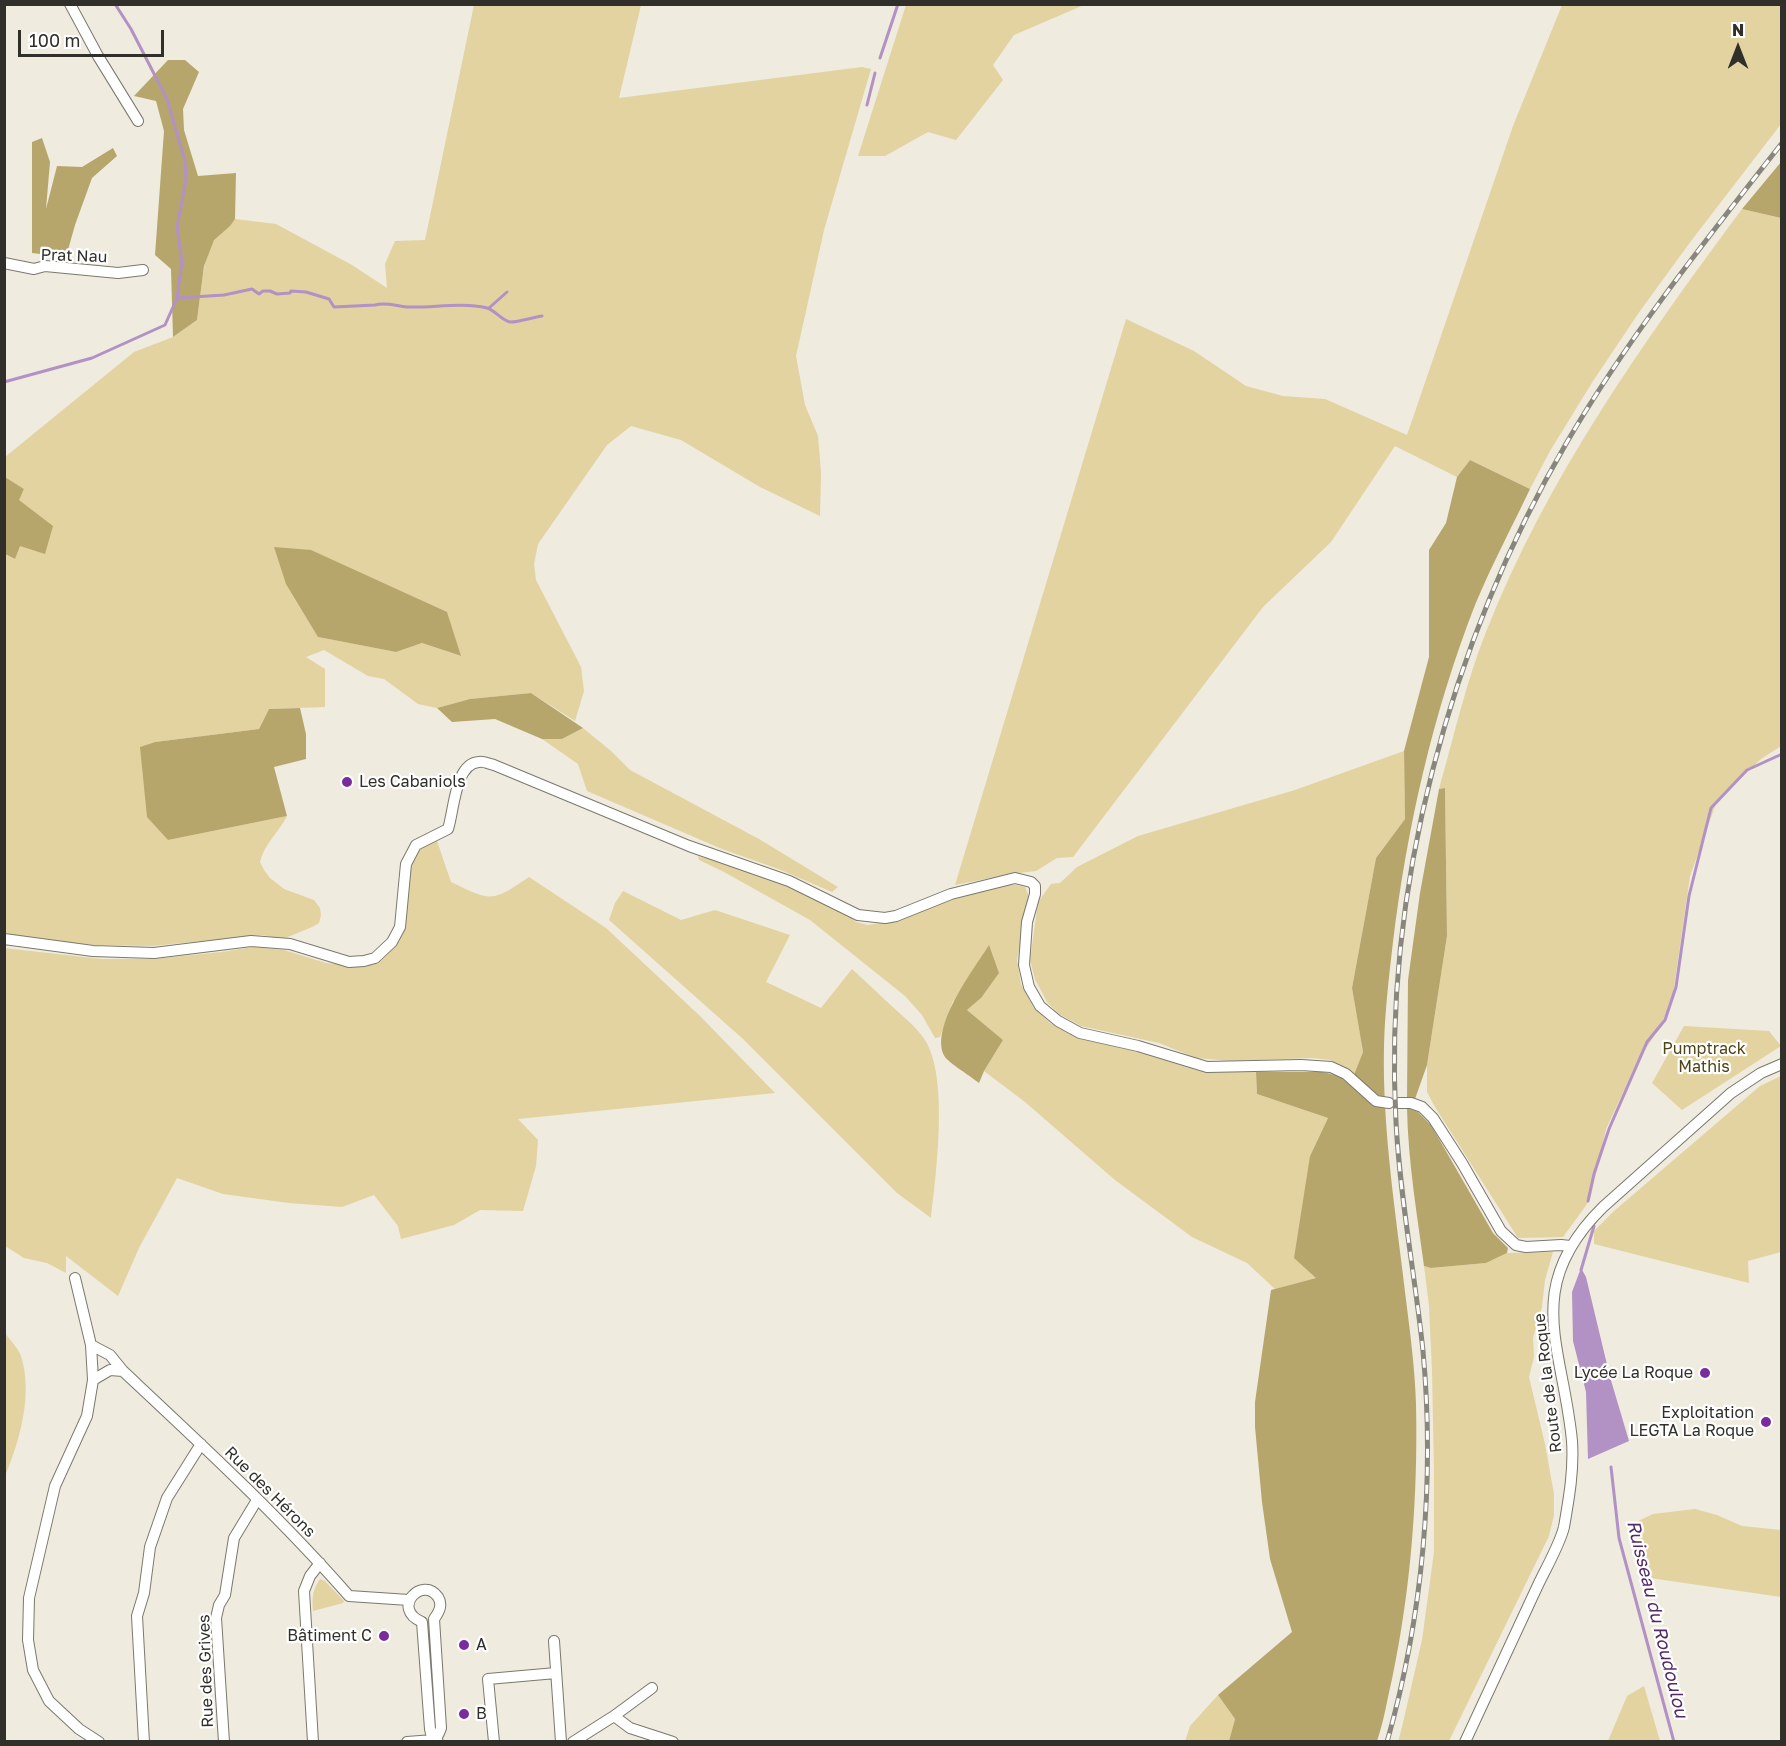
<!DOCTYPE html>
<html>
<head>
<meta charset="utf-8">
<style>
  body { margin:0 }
  #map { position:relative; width:1786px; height:1746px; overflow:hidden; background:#efebde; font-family:"Golos Text",sans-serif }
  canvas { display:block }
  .frame { position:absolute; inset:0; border:6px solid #302f2a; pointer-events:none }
  .north { position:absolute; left:1708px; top:18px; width:60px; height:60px; -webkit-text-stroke:4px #fff; paint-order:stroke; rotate:0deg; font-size:16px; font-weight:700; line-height:24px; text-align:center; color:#302f2a }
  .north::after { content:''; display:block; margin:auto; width:21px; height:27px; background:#302f2a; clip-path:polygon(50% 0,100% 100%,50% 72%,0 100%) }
  .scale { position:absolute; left:18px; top:30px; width:146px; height:27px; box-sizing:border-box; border:3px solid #302f2a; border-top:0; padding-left:8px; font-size:18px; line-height:21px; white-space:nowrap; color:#302f2a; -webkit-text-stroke:4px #fff; paint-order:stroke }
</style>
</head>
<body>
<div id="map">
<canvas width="1786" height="1746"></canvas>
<div class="frame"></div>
<div class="north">N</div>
<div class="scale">100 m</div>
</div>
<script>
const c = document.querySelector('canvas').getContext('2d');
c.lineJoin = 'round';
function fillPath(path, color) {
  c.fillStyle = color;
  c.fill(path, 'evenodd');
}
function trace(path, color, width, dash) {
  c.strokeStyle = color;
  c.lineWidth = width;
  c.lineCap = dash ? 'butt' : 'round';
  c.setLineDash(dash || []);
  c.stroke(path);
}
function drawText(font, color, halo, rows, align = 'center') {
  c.font = font + ' "Golos Text",sans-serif';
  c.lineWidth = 4.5;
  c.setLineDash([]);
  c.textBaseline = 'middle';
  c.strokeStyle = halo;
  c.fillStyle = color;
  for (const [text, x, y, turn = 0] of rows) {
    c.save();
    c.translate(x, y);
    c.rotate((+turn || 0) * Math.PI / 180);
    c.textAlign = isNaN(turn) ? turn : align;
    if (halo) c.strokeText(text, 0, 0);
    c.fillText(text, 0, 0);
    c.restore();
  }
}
fillPath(new Path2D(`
  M474,5H641L619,98L862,67L871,69L824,230L796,356L805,405L818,436L821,473L820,516L760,487L681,440L631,426L607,445L538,544L534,564L536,580L581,667L584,691L575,721L531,693L470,699L437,708L418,704L384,679L368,676L324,650L306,657L325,669V707L269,709L259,729L155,742L141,747L168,840L287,816C279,832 264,844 260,862L264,870L270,878L284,889L314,900L320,908L321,915L319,923L312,927L283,939L262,935L152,946L94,945L37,940L5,933L4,554L15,559L18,500L24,489L5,477V457L134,352L173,337L197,320C201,299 202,256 214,239C220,232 229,227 235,219L276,224L352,265L387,288L385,264L395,241L425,240ZM446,612L460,656L422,643L396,652L318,637Z
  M906,5V4L1084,5L1014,35L993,65L1003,80L956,140L928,132L885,156H858Z
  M1562,5H1781V124L1691,241L1640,311L1593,381L1550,451L1530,489L1470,460L1457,477L1395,446L1331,542L1263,607L1073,857L1057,858L1036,871L1011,874L955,885L1126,319L1194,351L1246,386L1283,396L1325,399L1407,435L1513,126Z
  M1742,209L1781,218V746L1761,759L1717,801L1690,876L1672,1001L1658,1030L1639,1059L1606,1129L1590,1200L1563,1237L1518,1238L1435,1107L1427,1092V1065L1447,936L1445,788L1439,789C1454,736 1466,682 1486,632C1547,477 1644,341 1742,209Z
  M583,728L611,751L630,770L759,839L838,887L832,892L781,870L722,849L587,791L578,764L542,739H562Z
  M1404,751L1405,819L1376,858L1352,988L1363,1052L1355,1074L1330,1060L1312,1058L1231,1061L1196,1058L1159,1043L1081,1026L1059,1014L1047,1002L1035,979L1030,960L1038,902L1051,884L1060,883L1077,867L1138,836L1295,790Z
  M437,841L451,882C492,902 492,902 529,877L606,928L700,1016L775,1093L518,1119L538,1140L536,1166L523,1211L480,1210L454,1225L401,1239L398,1226L374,1195L342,1207L289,1203L223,1194L177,1178L139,1248L118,1296L66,1256V1273L47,1263L24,1258L5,1246L4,948L102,959H153L221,952L253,947L284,950L326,963L365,967L381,961L399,942L405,926V894L414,857L422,847Z
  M698,856L755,872L799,890L846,913L856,922L868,925L899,920L951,900L1004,885H1016L1025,887L1028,894V902L1017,960L1021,984L1033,1007L1050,1023L1077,1038L1134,1051L1200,1071L1256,1072L1257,1094L1328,1118L1310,1156L1316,1278L1275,1289L1247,1263L1192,1237L1115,1180L1025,1102L984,1071L1003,1040L967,1010L981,998L953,1001L940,1037L935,1038L922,1015L905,996L810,920L724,872L699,860Z
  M623,891L681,920L715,910L790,935L766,982L821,1008L852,969C867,983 881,996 896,1010C906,1019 918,1029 925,1040C949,1078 936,1174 931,1218L897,1193L743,1039L609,920L615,903Z
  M1684,1026L1769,1031L1781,1046L1682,1110L1652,1083Z
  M1781,1076V1252L1748,1261L1749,1283L1594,1244V1231L1614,1211L1760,1086Z
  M1553,1252L1545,1280L1542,1307L1533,1338L1534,1357L1529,1377L1545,1444L1554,1494V1515L1549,1536L1449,1741L1398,1742L1402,1727L1422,1640L1434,1552V1472L1432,1370L1429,1306L1424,1266L1431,1268L1486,1263L1507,1253Z
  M5,1333C10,1340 18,1348 21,1356C33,1394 20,1440 5,1476Z
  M1695,1509L1717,1515L1742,1526L1781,1530V1597L1643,1577L1632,1524L1653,1514Z
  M320,1579L325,1581L344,1601L343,1603L313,1611C312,1599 312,1590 320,1579Z
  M1644,1686L1660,1741H1608L1627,1696Z
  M1218,1695L1235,1719L1229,1741L1185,1742L1190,1726Z`), '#e2d3a1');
fillPath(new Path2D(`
  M168,60H185L199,72L183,109L184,130L198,176L236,173L235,219L230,226L214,240L204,266L197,320L173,337L171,269L155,255L164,131L156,101L134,96Z
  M42,138L50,162L46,209L57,166L82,167L113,148L117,156L92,178L75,225L66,257L32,253V142Z
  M1781,162V218L1742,209Z
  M1470,460L1530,489C1512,527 1491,566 1475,605C1433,713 1407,827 1393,942C1389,976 1385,1011 1384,1045C1382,1133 1397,1220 1407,1308C1411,1339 1415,1372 1416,1404C1418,1495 1411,1589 1392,1679C1387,1700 1384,1721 1377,1741H1229L1235,1719L1218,1695L1292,1632L1270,1559L1262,1502L1255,1427V1402L1271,1290L1316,1278L1294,1258L1310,1156L1328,1118L1257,1094L1256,1072H1323L1339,1076L1350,1085L1363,1052L1352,988L1376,858L1405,819L1404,751L1429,657V550L1446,523L1457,477Z
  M5,477L24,489L19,500L53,526L45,554L20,546L15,559L5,554Z
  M274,547L311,550L447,612L461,656L422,643L396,652L318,637L286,584Z
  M531,693L583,728L562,739H542L495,719L452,722L437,708L470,699Z
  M300,708L306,734V759L274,767L287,816L168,840L147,817L140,747L155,742L259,729L269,709Z
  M1445,788L1447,936L1427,1065L1415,1099L1407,1098L1408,980L1420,893L1439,789Z
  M989,945L999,973L981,998L967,1010L1003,1040L984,1071L979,1083C972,1077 949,1063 945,1057C928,1029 974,969 989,945Z
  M1407,1108L1418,1112L1431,1125L1493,1233L1508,1248L1507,1253L1486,1263L1431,1268L1424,1266C1417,1214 1408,1161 1407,1108Z`), '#b7a66b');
fillPath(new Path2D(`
  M1581,1268L1586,1277L1610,1377L1629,1441L1588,1459L1586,1392L1573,1341L1572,1292Z`), '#b291c4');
trace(new Path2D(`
  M880,58L898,4
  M867,105L875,73
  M177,298L224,295L252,289L259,294L263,291H270L277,294L290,293L291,291L306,292L329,299L334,307L375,305C386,302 396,306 407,307C434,308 460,302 487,308C495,310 501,320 510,322C514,323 535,317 542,316
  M489,308L507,292
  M4,382L92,358L165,325L177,298L182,262L177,227L186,180L185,161L167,99L131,29L115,4
  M1588,1201L1594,1174L1609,1129L1647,1042L1665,1020L1676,987L1689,896L1711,808L1747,770L1782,754
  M1581,1270L1594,1226
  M1611,1467L1619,1538L1674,1742`), '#b291c4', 3);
const street = new Path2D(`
  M70,4L98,56L138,121
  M4,263L34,269L45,266L118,273L143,270
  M4,939L93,951L154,953L251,941L290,944L349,962L364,961L375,958L392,942L400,927L406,864L416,845L448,829C454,811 455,763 479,762C483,761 489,764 494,765L689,846L789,881L858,915L885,918L896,916L951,894L1015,878L1031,882L1035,886V894L1027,922L1024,965L1029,987L1040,1006L1058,1021L1080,1033L1138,1046L1207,1067L1301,1065L1331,1067L1346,1074L1376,1101L1389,1103
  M1399,1103H1411L1422,1107L1433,1118L1462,1163L1501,1231L1516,1245L1526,1247L1561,1245L1570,1246
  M75,1278L91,1345L93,1380
  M91,1345L110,1355L123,1371
  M554,1641L561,1742
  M614,1716L630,1728L673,1742
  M99,1742L79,1729L49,1701L33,1670L28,1640L29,1598L55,1486L87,1416L93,1380L110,1370L123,1371C201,1444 279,1516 349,1596L409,1600
  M144,1742L137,1616L144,1593L150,1547L167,1498L201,1444
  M224,1742L216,1618L219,1605L225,1595L234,1538L257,1500
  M313,1742L304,1591L310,1576L320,1563
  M407,1742L434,1740
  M433,1742C437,1738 439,1734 441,1728L434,1619C439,1612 443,1605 438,1597C423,1575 390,1608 422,1622L430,1729C431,1735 432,1739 438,1742
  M494,1742L488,1679L556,1673
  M573,1742L614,1716L652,1688
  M1465,1742C1490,1689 1514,1637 1538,1585C1546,1568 1560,1544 1564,1527C1569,1498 1574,1470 1572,1441C1563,1346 1521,1288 1603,1207L1731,1093L1761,1073L1782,1064`);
trace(street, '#7b786d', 12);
trace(street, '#fff', 10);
const rail = new Path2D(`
  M1387,1742C1423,1616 1435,1481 1423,1351C1415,1275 1400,1199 1396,1122C1383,888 1450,643 1567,442C1629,336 1706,240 1782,143`);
trace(rail, '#89867e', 5);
trace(rail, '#fff', 3, [9]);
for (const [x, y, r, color] of [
  [347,782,6,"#7a2c9d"],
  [1705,1373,6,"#7a2c9d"],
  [1766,1422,6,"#7a2c9d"],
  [384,1636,6,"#7a2c9d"],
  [464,1645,6,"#7a2c9d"],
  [464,1714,6,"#7a2c9d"]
]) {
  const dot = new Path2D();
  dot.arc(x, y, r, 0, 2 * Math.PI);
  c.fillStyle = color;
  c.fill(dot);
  trace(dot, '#fff', 2);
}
drawText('16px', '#302f2a', '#fff', [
  ["Prat Nau",74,256,2],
  ["Route de la Roque",1548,1383,-97],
  ["Rue des Hérons",270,1492,45],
  ["Rue des Grives",206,1671,-92]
]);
drawText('16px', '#302f2a', '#fff', [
  ["Les Cabaniols",359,782],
  ["Lycée La Roque",1693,1373,"right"],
  ["Exploitation",1754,1413,"right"],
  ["LEGTA La Roque",1754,1431,"right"],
  ["Bâtiment C",372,1636,"right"],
  ["A",476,1645],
  ["B",476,1714]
], 'left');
drawText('16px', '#504315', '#fff', [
  ["Pumptrack",1704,1049],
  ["Mathis",1704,1067]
]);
drawText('italic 18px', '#532a67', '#fff', [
  ["Ruisseau du Roudoulou",1657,1619,76]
]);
</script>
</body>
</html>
